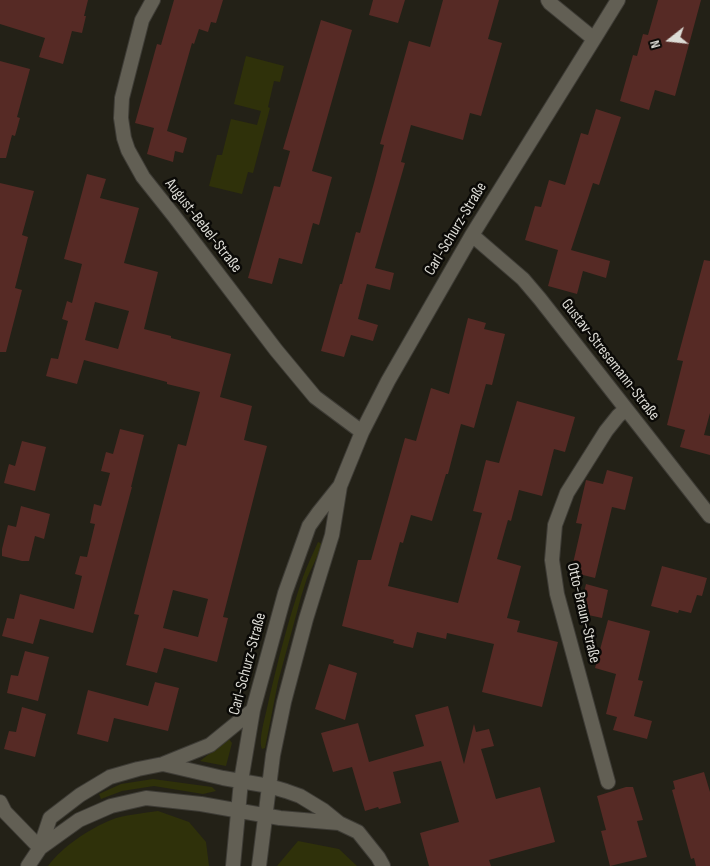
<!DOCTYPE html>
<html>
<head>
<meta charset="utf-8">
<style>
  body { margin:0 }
  #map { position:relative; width:710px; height:866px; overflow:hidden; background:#232117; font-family:"Sofia Sans Condensed",sans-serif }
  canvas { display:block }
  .north { position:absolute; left:645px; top:15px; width:50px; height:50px; -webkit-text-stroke:4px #0b0a07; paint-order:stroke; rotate:254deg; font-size:14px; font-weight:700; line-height:20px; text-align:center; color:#dddcd6 }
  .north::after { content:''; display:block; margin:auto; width:18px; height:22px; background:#dddcd6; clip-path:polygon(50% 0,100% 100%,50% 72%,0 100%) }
</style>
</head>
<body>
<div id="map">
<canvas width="710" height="866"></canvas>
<div class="north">N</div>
</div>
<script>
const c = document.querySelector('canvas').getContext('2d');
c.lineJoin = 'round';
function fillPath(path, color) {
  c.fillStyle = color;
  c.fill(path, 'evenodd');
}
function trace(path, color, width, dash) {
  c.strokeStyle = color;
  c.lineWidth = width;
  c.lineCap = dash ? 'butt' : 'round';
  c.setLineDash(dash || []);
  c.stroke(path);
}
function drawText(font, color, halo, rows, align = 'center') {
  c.font = font + ' "Sofia Sans Condensed",sans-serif';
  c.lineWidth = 5;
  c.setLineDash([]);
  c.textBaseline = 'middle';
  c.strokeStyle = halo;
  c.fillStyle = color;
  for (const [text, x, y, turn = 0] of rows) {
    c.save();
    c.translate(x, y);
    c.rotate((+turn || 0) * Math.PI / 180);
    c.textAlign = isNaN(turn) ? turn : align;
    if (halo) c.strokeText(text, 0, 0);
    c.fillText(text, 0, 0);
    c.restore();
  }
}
fillPath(new Path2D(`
  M246,56L284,66L280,82L274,81L268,107L270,108L253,173L248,172L242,194L209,186L217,155H222L231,119L257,125L261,111L234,104Z
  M318,542L323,544L307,578L301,597L278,682L265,748L262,749C258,741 265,718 267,708C277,664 288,620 303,577C307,565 313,554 318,542Z
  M225,739H229L232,743L226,766L200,761L213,751Z
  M153,779L212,787L216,791L203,794L154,786L122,791L101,799L99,794L121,784Z
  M158,811L189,822L206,842L209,866H48C63,846 89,829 111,820C122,815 145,813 158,811Z
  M298,841L339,849L357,866H277Z`), '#2f310a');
fillPath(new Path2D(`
  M0,0H88L84,16H86L82,33L72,31L63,64L39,57L45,38L0,24Z
  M174,0H223L216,23L211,22L208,32L199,29L194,44L192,43L167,131L187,138L183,153L175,151L173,162L147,154L154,128L135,123L157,44L161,45Z
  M373,0H405L398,23L369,15Z
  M443,0H499L488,39L502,43L481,116L470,113L463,140L411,125L401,162L405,163L375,268L394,273L390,290L367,284L358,319L378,325L373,341L351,335L344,357L321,351L340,284H342L356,232L360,233L374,183L384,145L380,144L409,41L430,47Z
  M658,0H701L675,96L655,90L649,110L620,101L633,55L637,56L643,34L648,35Z
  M321,20L352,30L312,171L332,177L319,225L313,223L302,264L279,258L272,284L248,278L274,186L280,187L290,151L283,149Z
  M0,61L30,69L17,117L20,118L15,136L12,135L6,158H0Z
  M596,109L621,117L599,185L593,183L571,250L610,261L606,278L583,271L577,294L548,286L558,250L525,240L535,206L541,207L549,180L565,185L581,133L588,135Z
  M87,174L106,179L100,198L139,208L124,263L158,272L144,329L171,336V338L231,354L220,397L252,406L244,440L267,446L223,617L228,618L217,662L164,648L157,673L126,665L139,615L134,614L178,444L186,446L200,392L167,384V382L84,360L77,384L46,376L51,358L58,359L68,321L62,319L67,301L72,303L82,264L64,259ZM95,302L129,311L118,349L85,340ZM173,590L208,599L198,637L163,628Z
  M0,183L34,191L22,235L28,237L15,288L22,290L6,352H0Z
  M704,260L710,261V413L704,435L710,436V455L680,447L685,430L667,425L683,361L677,360Z
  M468,318L486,323L484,329L505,334L492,385L486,384L474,428L461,424L448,474H446L432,521L411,515L403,543L400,542L388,586L458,603L482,513L473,511L486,460L499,463L517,401L575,417L565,452L554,449L542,496L519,490L511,521L508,520L497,559L521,566L507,618L520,621L517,632L558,642L542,707L482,692L494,644L447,633L446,639L417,632L413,648L393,643L394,640L342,626L358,560H371L405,438L416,441L431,388L449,394Z
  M120,429L144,435L131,487H132L93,633L40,619L33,644L2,636L7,618L14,619L20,594L74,609L82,576L75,574L80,556L87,557L95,524L90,523L94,504L101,506L110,473L101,471L106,452L113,454Z
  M22,441L46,447L35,491L4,483L9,464L15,466Z
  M607,470L633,477L625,510L612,507L595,578L571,572L582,524L576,523L586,480L603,484Z
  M21,506L50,514L44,539L35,536L29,561H22L2,556V549L8,525L16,527Z
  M662,566L707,578L702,596L697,595L691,613L679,610L678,613L651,606Z
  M586,584L608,590L602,618L579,613Z
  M608,620L650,631L638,680L643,681L634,716L652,721L647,739L613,730L617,717L606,714L616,674L595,668Z
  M25,651L49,657L38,701L7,693L11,675L18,676Z
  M329,664L357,673L345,720L315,709Z
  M155,682L179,688L168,731L114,718L108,742L77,734L88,690L148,706Z
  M448,706L464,764L474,724L476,732L489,729L494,746L481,749L496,799L540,787L555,842L489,860L491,866H429L420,833L459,822L441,761L393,772L401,803L379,809L378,807L365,811L352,767L333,772L321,733L358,723L369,762L424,746L415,715Z
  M22,707L46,714L35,757L4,749L9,731L16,732Z
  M704,772L710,792V866H696L694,858L691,859L672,790L675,789L673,781Z
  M626,787H633L643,820L637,821L647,857L610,866L601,831L606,830L597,796Z`), '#562a25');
const minor = new Path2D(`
  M153,0L142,20L122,98L121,118L124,138L128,150L143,177L174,216L276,350L315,397L362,432
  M548,0L550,3L594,39
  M472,235L523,279L540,299L710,516
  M163,764L223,778L269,786L286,791L300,796L323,810L339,823L358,832L378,857L383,866
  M608,782L557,594L552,560L555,525L567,493L606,431L618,416L626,409
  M0,802L5,812L40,848
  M40,848L79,820L111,806L146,798L201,804L280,818L339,823
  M28,866L40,848L50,818L80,795L110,777L138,769L163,764L210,745L253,710
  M233,866L241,781L253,710L285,593L309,526L319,512L339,487
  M259,866L273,755L284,702L306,619L332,535L340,486L362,432L388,381L472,235L594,39L618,0`);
trace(minor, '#3e3c36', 16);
trace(minor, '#625f54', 14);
drawText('16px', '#dddcd6', '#0b0a07', [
  ["August-Bebel-Straße",203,226,52],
  ["Carl-Schurz-Straße",456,229,-59],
  ["Gustav-Stresemann-Straße",610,360,52],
  ["Otto-Braun-Straße",583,613,77],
  ["Carl-Schurz-Straße",248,664,-75]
]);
</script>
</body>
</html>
